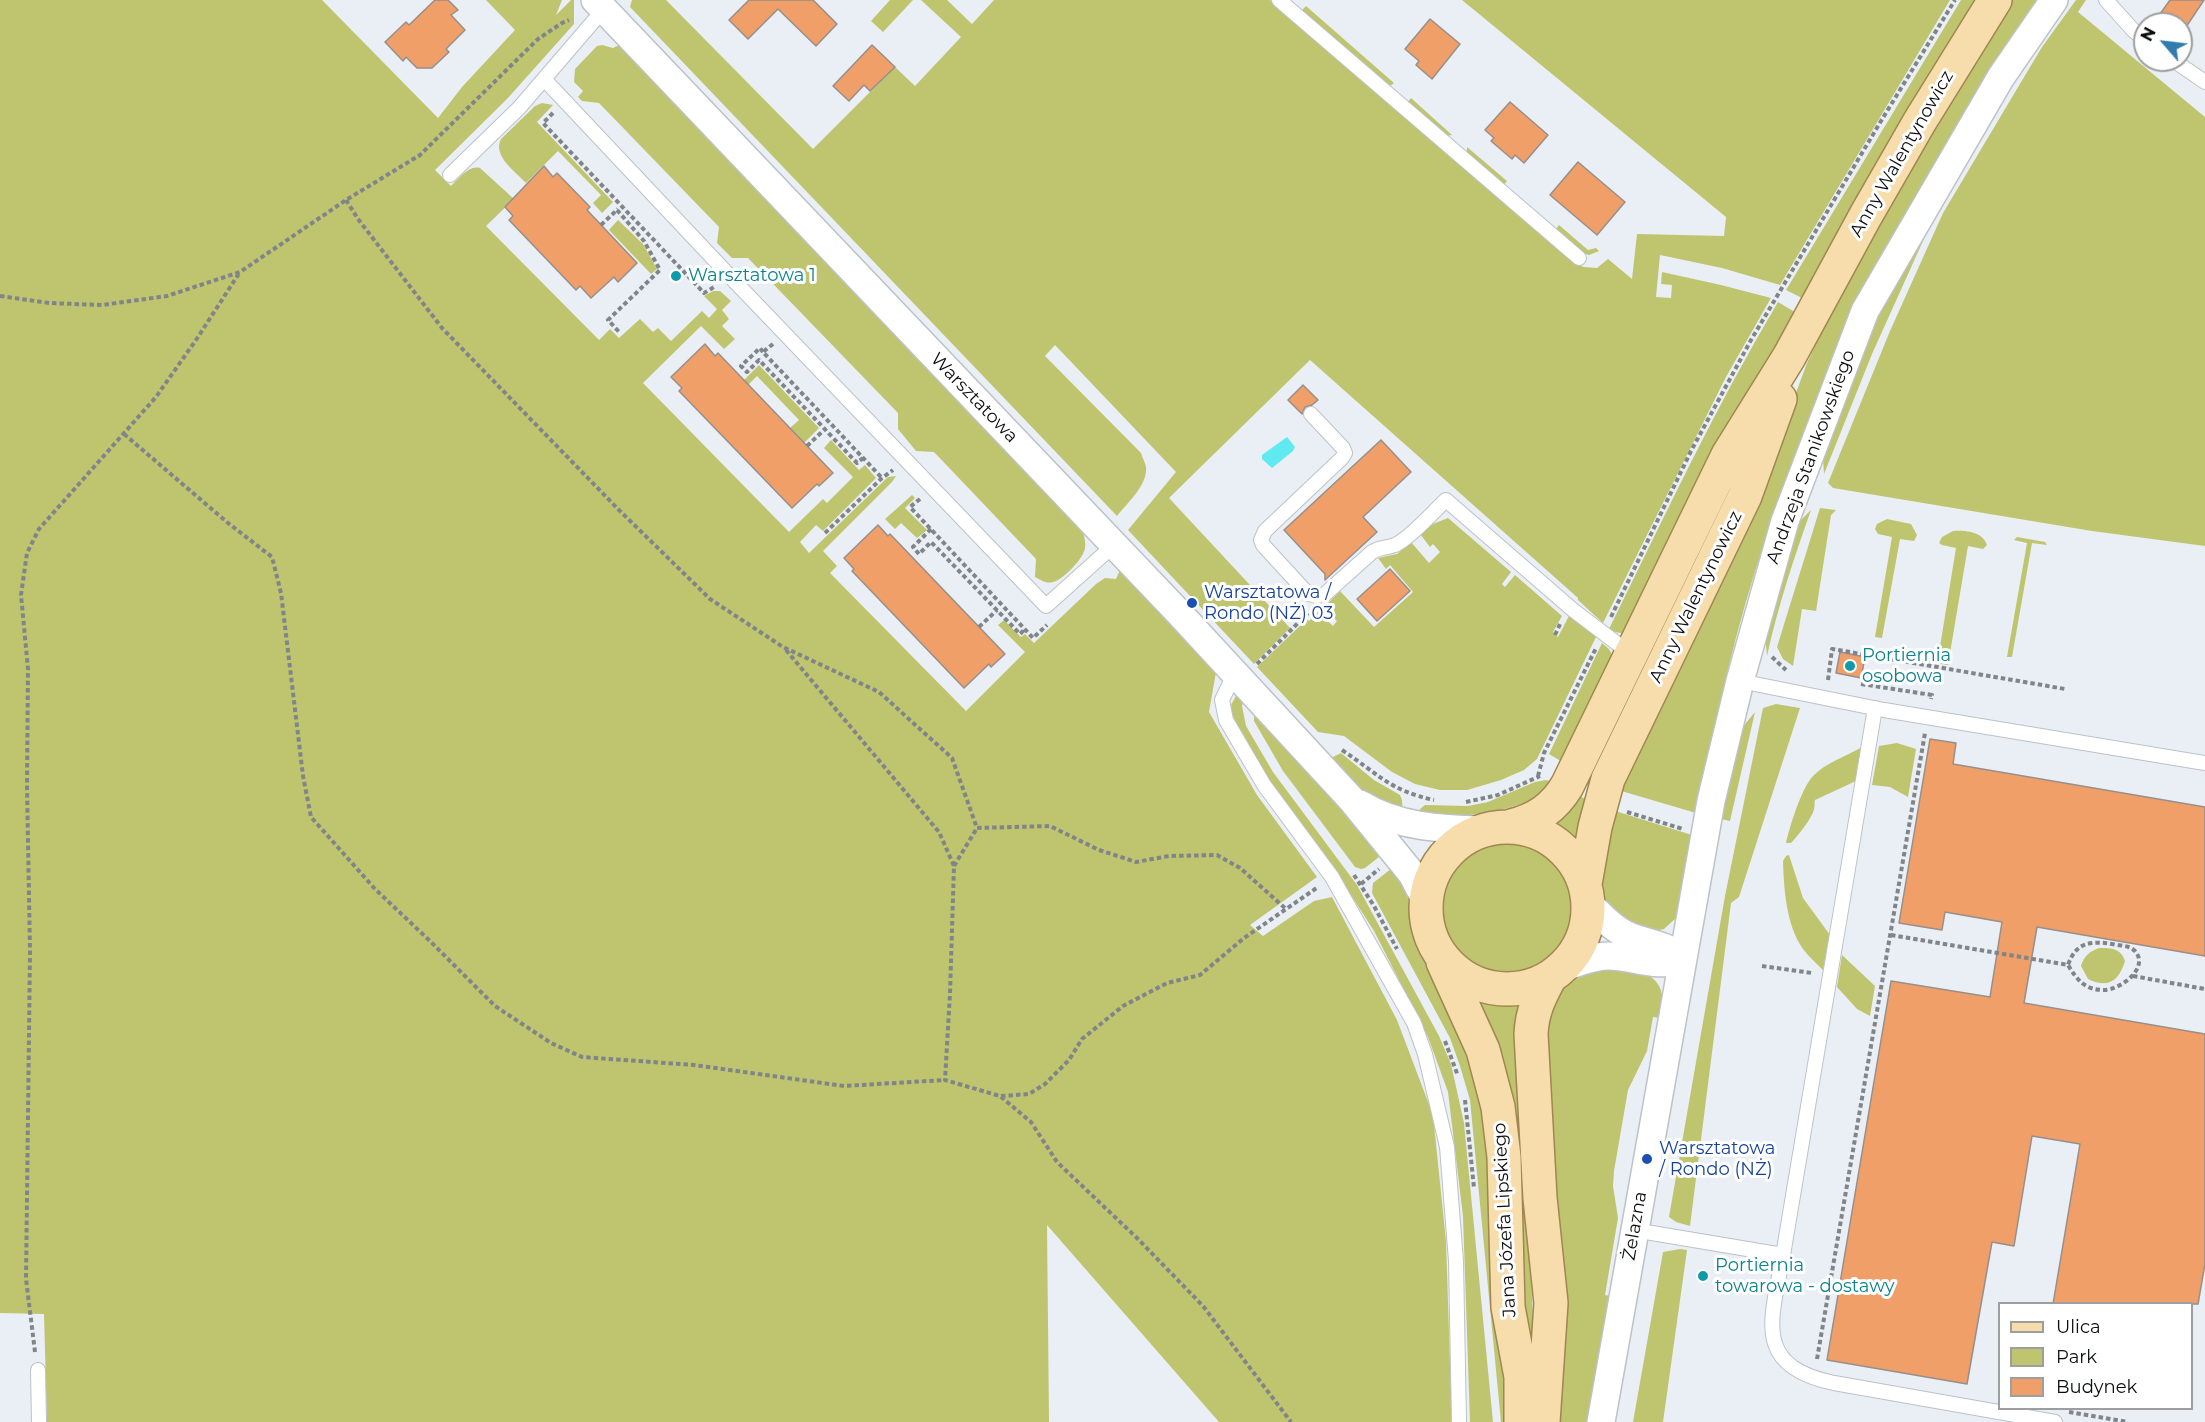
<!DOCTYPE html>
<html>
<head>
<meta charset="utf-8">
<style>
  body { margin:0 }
  #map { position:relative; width:2205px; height:1422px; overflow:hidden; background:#e9eff5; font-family:Montserrat,sans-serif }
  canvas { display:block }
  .legend { position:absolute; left:1998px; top:1302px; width:195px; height:108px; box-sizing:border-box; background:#fff; border:2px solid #9d9e9f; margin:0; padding:8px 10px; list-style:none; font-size:18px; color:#0b0d0f }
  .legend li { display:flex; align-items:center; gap:12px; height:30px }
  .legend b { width:30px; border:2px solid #9d9e9f }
  .north { position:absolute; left:2133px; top:12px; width:60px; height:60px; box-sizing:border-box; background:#fff; border:2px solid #9d9e9f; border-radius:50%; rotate:298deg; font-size:16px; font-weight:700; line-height:24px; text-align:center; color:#0b0d0f }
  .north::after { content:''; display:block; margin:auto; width:21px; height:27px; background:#317caf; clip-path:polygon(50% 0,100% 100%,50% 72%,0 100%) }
</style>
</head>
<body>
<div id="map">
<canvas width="2205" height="1422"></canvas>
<ul class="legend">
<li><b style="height:8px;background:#f6ddab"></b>Ulica</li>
<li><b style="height:16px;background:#bfc56e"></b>Park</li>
<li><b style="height:16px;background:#f19f69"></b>Budynek</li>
</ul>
<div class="north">N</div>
</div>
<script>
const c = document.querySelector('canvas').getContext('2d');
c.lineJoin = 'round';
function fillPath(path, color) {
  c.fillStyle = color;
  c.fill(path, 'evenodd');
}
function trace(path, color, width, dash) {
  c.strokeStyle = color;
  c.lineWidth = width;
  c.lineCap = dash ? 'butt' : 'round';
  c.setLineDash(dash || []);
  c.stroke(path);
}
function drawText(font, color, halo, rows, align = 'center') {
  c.font = font + ' Montserrat,sans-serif';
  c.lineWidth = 6;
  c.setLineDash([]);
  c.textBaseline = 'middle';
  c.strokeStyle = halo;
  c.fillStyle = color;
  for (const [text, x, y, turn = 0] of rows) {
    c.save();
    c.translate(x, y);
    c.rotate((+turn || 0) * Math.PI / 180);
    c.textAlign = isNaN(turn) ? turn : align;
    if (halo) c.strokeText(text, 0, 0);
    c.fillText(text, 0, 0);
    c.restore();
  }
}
fillPath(new Path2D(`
  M0,0H322L438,118L462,87L515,30L486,0H562L556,15L571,0H574V24L507,99L435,170L451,186C459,179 468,165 480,168L514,199L486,226L599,340L610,329L619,338L640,319L653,332L658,328L671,341L702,311L709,318L717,309L704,296L713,291H720L731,301L722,310L729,319L722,326L735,339L724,349L701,326L643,383L789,532L823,499L827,503L853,477L824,448L831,440L859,470L865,465L876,478L823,531L816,525L800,542L809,553L888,477L896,476L892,482L823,551L837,566L830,573L966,711L1025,652L998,625L1004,620L1021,637L1025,634L1034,643L1096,584L1105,578L1116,579L1120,570L1216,672L1209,712L1257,795L1317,877L1250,925L1263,936L1314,901L1332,897L1397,1020L1433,1115L1446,1241L1452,1422H1219L1047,1225L1049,1422H47L44,1314L0,1313Z
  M632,0H666L813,149L895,67L915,86L961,37L921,0H947L972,24L994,0H1270L1575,264L1584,267L1597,268L1608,259L1632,279L1637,234L1724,236L1726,217L1462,0H1950L1780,285L1722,268L1660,255L1656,297L1671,298L1672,285L1661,284L1662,272L1721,285L1771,298L1726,377L1603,623L1578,600V598L1310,360L1169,498L1290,628L1254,664L1128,530L1176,472L1055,345L1045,356L1141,453C1142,457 1145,462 1146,467C1148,485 1127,503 1117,516L630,7Z
  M890,0H913L883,32L871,21Z
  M1961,0H1976C1913,96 1858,198 1802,298L1786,290Z
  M2012,0H2040L1794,462C1785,486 1775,510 1767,535C1736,625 1715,720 1696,813L1618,790L1756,501L1807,363L1828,318L1890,200Z
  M2076,0H2086L2078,12L2205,117V546L2092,531L1833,488L1828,483L1890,331L1943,213L2042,47Z
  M1306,6L1394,83L1389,87L1301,11Z
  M602,45L613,48L619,45L984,429L1082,529C1084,535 1086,542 1085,548C1084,558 1063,580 1053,582C1046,584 1041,580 1035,577L1036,559L934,452L916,451L898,429V413L748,258H732L717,243L719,227L599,103L582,101L578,97L583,91L574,82L575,69L597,46Z
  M1411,98L1452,135L1445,136L1407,103Z
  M542,103L553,105L537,122L613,202L602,213L593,203L601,195L558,151L526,183C516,172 492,156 501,139L535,106Z
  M1467,147L1507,181L1504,185L1467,154Z
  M618,220L643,244L657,269L651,274L609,230Z
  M1559,225L1588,250L1596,248L1599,251L1589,255L1585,254L1556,229Z
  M1927,232L1872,354L1824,474L1823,458L1879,310Z
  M1778,302L1793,311L1796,316L1625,634L1615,632L1609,629C1663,519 1715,408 1778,302Z
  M759,365L819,428L804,443L790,428L799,420L757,376L748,385L744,380Z
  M912,495L915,498L905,508L927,530L917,538L901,523L895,529L885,519Z
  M1820,508L1836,510L1831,515L1816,611L1802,609L1793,666L1783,659L1777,647Z
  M1811,510C1794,558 1778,606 1767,656L1765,635L1798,523Z
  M1448,518L1511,572L1502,584L1505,587L1515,575L1562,616L1553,632L1558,637L1570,614L1596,637L1537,759L1524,770L1501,780L1467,790H1440L1415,784L1392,772L1344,736L1318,732L1257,667L1307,619L1309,621L1318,612L1333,626L1337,621L1323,608L1340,591L1374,627L1413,592L1390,565L1386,569L1378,558L1397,554L1411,542L1429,563L1440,552L1433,544L1430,547L1420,534L1433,524Z
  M1887,519L1911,524L1917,535L1914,541L1900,539L1882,638L1875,637L1892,537L1878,534L1875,529L1877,524Z
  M1953,531C1966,530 1983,532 1987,545L1983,549L1968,546L1948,665L1920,661L1923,651L1939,653L1956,548L1942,545L1939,543L1942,537Z
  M2017,537L2045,542L2047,545L2032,543L2012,657H2007L2027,543L2014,540Z
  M1602,643L1609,649L1614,658L1564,763L1549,754Z
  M1237,694L1243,702L1242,706L1246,726L1273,772L1357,885L1439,1036L1451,1064L1464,1123L1493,1422H1470L1463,1216L1448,1092L1428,1037L1374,931L1333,867L1258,765L1233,718L1231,705Z
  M1776,704L1800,708L1739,897L1731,903L1690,1226L1676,1222L1669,1217L1725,896L1763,708Z
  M1755,712L1730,821L1721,819L1741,729Z
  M1254,713L1384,853L1365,868L1361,869L1355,867L1283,771L1254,721Z
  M1897,743L1916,749L1908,797L1890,787L1872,785L1879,746Z
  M1862,747L1856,781L1815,800C1814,803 1815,806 1814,809C1813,817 1797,837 1791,843H1786C1790,826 1801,789 1813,776C1825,763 1847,756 1862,747Z
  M1341,753L1374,780L1400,795L1402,800L1403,815L1365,794L1331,758Z
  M1546,780L1553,782L1531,801L1501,810L1463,816L1419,819L1420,809L1425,805L1468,806L1488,802L1535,782Z
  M1577,795L1588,800L1577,838L1555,822Z
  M1612,810L1692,835L1676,918L1664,929L1643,933L1606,905L1603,896L1601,887Z
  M1441 907a65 65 0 1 1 130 0a65 65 0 1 1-130 0Z
  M1789,855L1803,898L1830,935L1823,970C1816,963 1808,956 1803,949C1786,925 1784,889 1783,861L1786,856Z
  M1396,865L1407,886L1410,923L1417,946L1466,1037L1481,1086L1514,1422H1501L1470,1100L1460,1066L1450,1038L1372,893L1373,883Z
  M2099,948C2111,948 2121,948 2125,961C2119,981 2108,989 2088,979L2081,966C2084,956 2089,952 2099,948Z
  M1842,955L1875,986L1870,1016L1857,1009L1837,987Z
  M1594,967C1615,969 1658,965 1662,995C1663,1002 1661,1011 1660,1018L1653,1017L1647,1051L1628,1090L1614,1171L1613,1186L1618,1218L1605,1295L1610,1296L1588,1422H1549L1544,1027C1560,993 1559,985 1594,967Z
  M1480,1002L1521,1006L1535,1377H1527L1523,1278Z
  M1680,1249L1687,1250L1663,1422H1633L1663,1252Z`), '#bfc56e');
fillPath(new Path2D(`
  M1287,437L1295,447L1293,451L1272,468L1262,459V455Z`), '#5eeaf0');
const building = new Path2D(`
  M435,0H448L458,10L451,15L465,30L446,49L449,52L432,68H417L406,57L403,61L385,42L406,22L409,25Z
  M749,0H813L837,24L816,46L778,9L748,39L729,20Z
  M2170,0H2204L2184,30L2181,28V24H2175L2160,14Z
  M1430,19L1460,44L1432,79L1416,65L1419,61L1405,49Z
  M872,45L895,67L870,91L864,85L849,101L833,86Z
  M1510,102L1548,135L1524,163L1515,155L1512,159L1491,141L1494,138L1485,130Z
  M1578,162L1625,202L1597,235L1550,195Z
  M544,166L553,177L557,173L590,207L587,210L637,263L618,282L614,277L591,298L580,286L576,290L509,220L513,216L505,207Z
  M705,344L715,356L718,353L833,473L819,486L817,484L792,508L679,391L682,388L671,377Z
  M1303,385L1318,400L1312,405L1305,407L1302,414L1288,400Z
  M1381,440L1411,472L1363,517L1377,532L1325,580V574L1284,530Z
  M878,525L888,536L890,534L1005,654L991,667L989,664L964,688L852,571L854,569L844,558Z
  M1390,569L1410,591L1377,621L1357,599Z
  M1840,652L1865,657L1861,678L1836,673Z
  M1930,739L1956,743L1953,764L2205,807V956L2037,927L2024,1003L2205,1034V1264L2198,1304H2053L2080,1144L2032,1136L2014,1246L1992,1242L1967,1384L1827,1360L1891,981L1990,997L2002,922L1945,912L1942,930L1899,923Z`);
fillPath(building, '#f19f69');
trace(building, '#968f8b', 1.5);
const lane = new Path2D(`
  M1279,0L1579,258
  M2106,0L2133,30L2145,40
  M2173,60L2205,82
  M544,79L741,288L1046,606L1114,545
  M450,175L519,108L604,9
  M1311,414L1343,448L1345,453L1342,458L1265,531L1261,540L1263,545L1307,593L1316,596L1324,595L1372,552C1380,547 1387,548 1395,545C1409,539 1434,511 1446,500L1573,610L1631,654
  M1237,675L1229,685L1222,700L1226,720L1264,785L1332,877L1414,1023L1425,1054L1447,1147L1456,1261L1459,1422
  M1740,681L1884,710L2205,763
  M1634,1230L1783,1255C1772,1318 1751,1366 1834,1383L2055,1422
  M1783,1255L1875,708
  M38,1370L39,1422`);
const street = new Path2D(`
  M595,0L1180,614L1351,799L1412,874L1426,901
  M1360,804C1397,827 1441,829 1483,830
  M1588,903C1600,914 1610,927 1625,934C1645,944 1666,943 1683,959
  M1562,968C1577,963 1592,956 1608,956C1633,956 1658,969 1683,959
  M1601,1422L1711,801L1740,681L1785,521L1865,311L2001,77L2054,0`);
const primary = new Path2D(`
  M1511,826C1536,820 1554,808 1567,786L1728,455L1789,357L1866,215L1920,121L1995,0
  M1426 908a81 81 0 1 1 162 0a81 81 0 1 1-162 0Z
  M1585,884L1595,827L1608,779L1745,496L1780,399
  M1443,962L1483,1050L1498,1107L1504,1157L1508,1307L1521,1377V1422
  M1543,1422L1551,1303L1540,1198L1531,1034C1532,1011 1540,996 1550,977`);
trace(lane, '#bcc2c7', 16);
trace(street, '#bcc2c7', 30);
trace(primary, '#a08650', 36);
trace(new Path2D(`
  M553,113L543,123L704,293L716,286
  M346,200L358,219L442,328L618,509L710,599L783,647L879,692L952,758L977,828L1050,826L1099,850L1136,862L1169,856L1217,855L1240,868L1287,910
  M617,210L644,241L660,270L608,320L620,333
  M601,225L618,209
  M0,296L49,303L102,305L167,296L240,272L346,200L420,155L538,39L562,23L569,20
  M773,344L763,352L882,478
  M763,352L760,348L741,366L747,372L759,360L857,463L863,458
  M124,434L228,523L272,557L281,593L303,776L311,817L375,889L431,942L495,1006L551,1043L582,1057L694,1065L844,1086L945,1080
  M807,446L825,429
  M920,499L910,507L1033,638L1047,625
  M931,529L913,547L919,554L931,542L1020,634L1025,629
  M825,533L882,478L893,470
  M1611,617L1691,451L1751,340L1881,121L1955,0
  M979,627L997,610
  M1555,635L1561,622
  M786,650L939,832L954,866L950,993L945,1080L1000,1096L1031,1122L1057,1162L1137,1238L1203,1306L1291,1422
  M1772,657L1786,670
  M1257,664L1309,612
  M1828,680L1832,649L2065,689
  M1861,684L1932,695L1931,699
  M1342,750C1377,773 1390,791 1434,800
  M1538,776L1544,753L1596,648
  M1466,802L1498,795L1540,776
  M1627,812L1683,829
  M954,866L977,828
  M1354,875L1374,906L1397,949
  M1361,884L1379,869
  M1891,935L2068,965C2077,939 2095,941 2118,945C2124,946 2130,946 2135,951C2150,968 2120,990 2104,990C2085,990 2077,980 2068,965
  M1762,966L1812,973
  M2133,976L2205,989
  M1445,1041L1458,1076
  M1001,1096L1029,1094L1045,1084L1069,1060L1082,1039L1123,1006L1167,983L1200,975L1244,938L1318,887
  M1465,1100L1474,1188
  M35,1352L26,1279L30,952L27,786L28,669L21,595L27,553L39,529L156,397L196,340L240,272
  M1817,1359L1925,733
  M2069,1412L2128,1422`), '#818589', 4, [4.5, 3]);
trace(lane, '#fff', 14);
trace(street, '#fff', 27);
trace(primary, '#f6ddab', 33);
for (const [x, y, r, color] of [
  [676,276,6,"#0f9aa8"],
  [1192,603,6,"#1a4fb4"],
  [1850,666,6,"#0f9aa8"],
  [1647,1159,6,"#1a4fb4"],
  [1703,1276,6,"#0f9aa8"]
]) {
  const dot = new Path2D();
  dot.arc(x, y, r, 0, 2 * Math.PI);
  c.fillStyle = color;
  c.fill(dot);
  trace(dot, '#fff', 2);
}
drawText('18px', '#0b0d0f', '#fff', [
  ["Anny Walentynowicz",1902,154,-60],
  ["Warsztatowa",974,398,46],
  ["Andrzeja Stanikowskiego",1811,457,-70],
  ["Anny Walentynowicz",1696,597,-64],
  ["Jana Józefa Lipskiego",1505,1220,-93],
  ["Żelazna",1635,1226,-80]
]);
drawText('18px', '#0d838f', '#fff', [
  ["Warsztatowa 1",688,276],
  ["Portiernia",1862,656],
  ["osobowa",1862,677],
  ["Portiernia",1715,1266],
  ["towarowa - dostawy",1715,1287]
], 'left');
drawText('18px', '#164399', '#fff', [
  ["Warsztatowa /",1204,593],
  ["Rondo (NŻ) 03",1204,614],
  ["Warsztatowa",1659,1149],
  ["/ Rondo (NŻ)",1659,1170]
], 'left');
</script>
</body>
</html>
